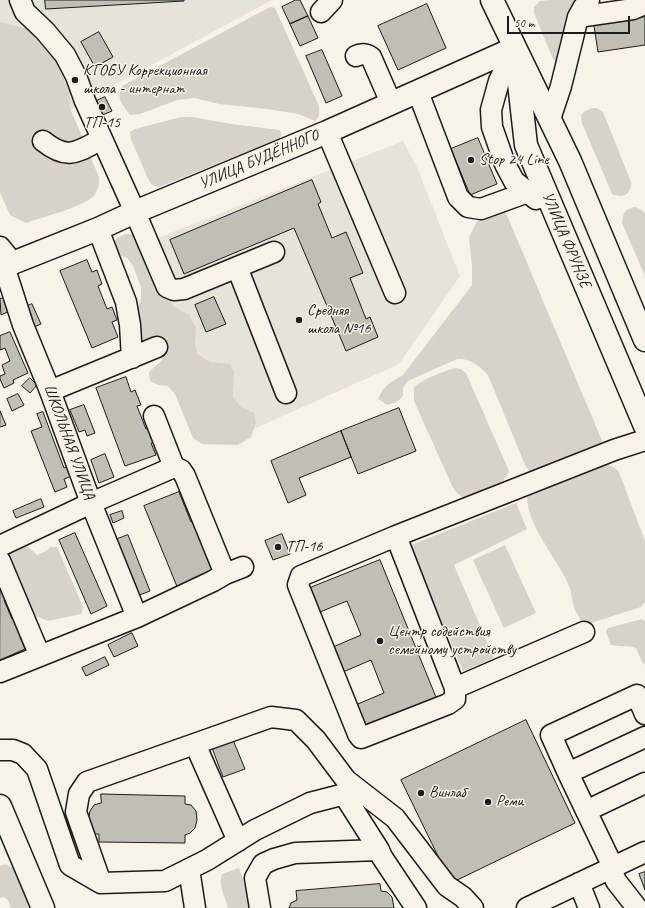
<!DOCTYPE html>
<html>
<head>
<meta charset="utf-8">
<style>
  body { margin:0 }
  #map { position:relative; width:645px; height:908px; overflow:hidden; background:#f7f3e8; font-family:Caveat,sans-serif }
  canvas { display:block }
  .scale { position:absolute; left:507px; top:16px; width:123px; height:18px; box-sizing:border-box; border:2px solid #1c1c1c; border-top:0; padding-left:5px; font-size:12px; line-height:14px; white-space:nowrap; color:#1c1c1c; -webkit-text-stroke:3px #f7f3e8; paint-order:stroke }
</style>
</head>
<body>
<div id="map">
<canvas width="645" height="908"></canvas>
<div class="scale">50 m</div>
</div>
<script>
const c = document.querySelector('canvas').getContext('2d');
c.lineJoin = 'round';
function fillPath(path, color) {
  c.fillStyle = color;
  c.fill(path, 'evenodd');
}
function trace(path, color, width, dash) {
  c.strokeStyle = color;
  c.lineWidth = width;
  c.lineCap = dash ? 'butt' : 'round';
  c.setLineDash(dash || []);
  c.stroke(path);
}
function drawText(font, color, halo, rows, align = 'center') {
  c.font = font + ' Caveat,sans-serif';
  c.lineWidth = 3;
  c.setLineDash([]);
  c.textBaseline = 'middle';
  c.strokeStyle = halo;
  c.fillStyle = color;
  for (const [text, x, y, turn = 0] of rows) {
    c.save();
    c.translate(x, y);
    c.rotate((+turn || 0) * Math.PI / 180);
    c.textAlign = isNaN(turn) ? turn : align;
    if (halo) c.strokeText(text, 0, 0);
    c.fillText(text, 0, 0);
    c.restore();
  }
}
fillPath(new Path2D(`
  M0,0H272L85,101L55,120L0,48Z
  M403,141L416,165L460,276L399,364L220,444L148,242Z`), '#e6e3d9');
fillPath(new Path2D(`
  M549,0H585L562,63L556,64L552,57L534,13V7L540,1Z
  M270,7L275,8L319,106V116L315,121L298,114L267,109L219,104L195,98L177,100L140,114L130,115C122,103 116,100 122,86Z
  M0,22L36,31L57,61L69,92L70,108L99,177C99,184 98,192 93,197C79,208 43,217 26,223L10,215L0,193Z
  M592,108H597L603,112L631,182C631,196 623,198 612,194L582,123L581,115L585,111Z
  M181,117H193L231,124L280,130L281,134L280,139L159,187L152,185L148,179L131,139L130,132L135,129Z
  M635,207L640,209L645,213V276L622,223C623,213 625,209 635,207Z
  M499,209L506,213L603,443L598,449L531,473L525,465L488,375C480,366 470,358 457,359L408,381L403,388V396L397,402L387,405L378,399C384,385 391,382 403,375L472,285V266L469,237L476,223L483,214Z
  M126,234L138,235L173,306L189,315L196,328L195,344L198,355L211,362L230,364L234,372L233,397L241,407L254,413L256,422L251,437L238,445L202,444L193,438L175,394L168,386L158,385L150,381L149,372L161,361L166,349L162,340L158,337L139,346L137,311L141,298V287L133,266L127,258L117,254L113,244L117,238Z
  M455,368L461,369L466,373L509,471C507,484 479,494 467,497H462L454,490L414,401V387C425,378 442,372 455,368Z
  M600,464C609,464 613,466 619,472L645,541V602L641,607L591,623L581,621C579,617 577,613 575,610C572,602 572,593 569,586C558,559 527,526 527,497L537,489Z
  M516,503L527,529L454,565L494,658L463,671L409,546Z
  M21,545L28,547L37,555L46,551L50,547H57L83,607L81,614L48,621L26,612L4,553Z
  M505,545L536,613L504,628L473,560Z
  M642,619L645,621V665L642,662L636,648C628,645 619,647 611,645L606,632L608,628Z
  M5,864L15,869L31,908H11L8,900L4,897L0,898V866Z
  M239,868L252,908H228C225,897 218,885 222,874Z`), '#d7d3cb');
const building = new Path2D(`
  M45,0H184V1L46,9Z
  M296,0H300L308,16L290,24L282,7Z
  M427,4L446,48L398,70L378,26Z
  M308,16L318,38L300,46L290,24Z
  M645,17V45L598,52L594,26Z
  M99,32L113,57L95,67L81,42Z
  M322,50L342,96L326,103L306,56Z
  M105,97L112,111L98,117L92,103Z
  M478,138L497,184L470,195L451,149Z
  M312,180L321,202L318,204L332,238L346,232L363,273L350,278L366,319L370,317L378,337L346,351L294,228L184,274L170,240Z
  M87,260L92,272L97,270L102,284L98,286L107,309L112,307L117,320L112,322L118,337L92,348L60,271Z
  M9,296L14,309L1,315L0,299Z
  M214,297L226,324L206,332L195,305Z
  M32,304L41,324L29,329L21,309Z
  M10,332L28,373L13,380L14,383L4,388L0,379V376L5,374L2,365L10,361L5,348L0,350V336Z
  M126,377L131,392L135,390L141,405L137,406L146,429L149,428L155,442L151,443L156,455L125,466L96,388Z
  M30,378L37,385L30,393L22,386Z
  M18,394L24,405L12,411L7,399Z
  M84,405L95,433L87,436L85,430L79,432L70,410Z
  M399,408L416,451L358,474L341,431Z
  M0,411L6,425L0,427Z
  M43,412L64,468L73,465L77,474L64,479L67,487L55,492L31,431L42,427L37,414Z
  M341,431L351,457L299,478L306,495L288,503L271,461Z
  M105,454L114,477L99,483L91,460Z
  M179,492L191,522L196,520L206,544L202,545L214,575L178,589L144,506Z
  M41,499L44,507L16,518L13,511Z
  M122,511L124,518L113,523L110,515Z
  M75,533L107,606L91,614L59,540Z
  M282,534L290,554L273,560L265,541Z
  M128,535L150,591L137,596L115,540Z
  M380,560L438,702L364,732L353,706L384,693L371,660L343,672L333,647L361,635L347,601L315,614L305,590Z
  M0,581L8,598L4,600L12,619L16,618L23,636L20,637L25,649L0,660Z
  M132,633L138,646L114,657L108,645Z
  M105,657L109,665L86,676L82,668Z
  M526,720L575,823L451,883L401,780Z
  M233,740L245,769L223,777L212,748Z
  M101,794L185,796V804L191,805L196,811L197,820L195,828L190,833L185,835V843L99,842V834H94L88,821L90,811L94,805L101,803Z
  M645,872V890L639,874Z
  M380,884L381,891L387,892L392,897L394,908H289L291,903L297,900L296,891Z`);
fillPath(building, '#c0beb5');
trace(building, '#1c1c1c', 1);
const minor = new Path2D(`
  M20,0L25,12L45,31L65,55L76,76L85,101L135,212L167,287L174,290L184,289L274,252
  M321,12L332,0
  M578,17L633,9L645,4
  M515,48L499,81L491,110L492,127L505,164L514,181L536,199
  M356,56C362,53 366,54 371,57L391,103
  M418,92L458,197L468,207L481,209L528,192
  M550,119L561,86L578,17L583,8L589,0
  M327,132L395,293
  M43,141C68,161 77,152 102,139
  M98,229L126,302L130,325L132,358
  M0,247L13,263
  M4,266L23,325L50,391L91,503L137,617
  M237,267L286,393
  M50,391L157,347
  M154,416L174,467
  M396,536L455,688L584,632
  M0,546L91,503L174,467L181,470L185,476L225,574
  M0,561L40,656
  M0,672L137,617L213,581L225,574L243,567
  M455,688V699L448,704L361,738L358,734L298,585L301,576L396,536L614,450L645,440
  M195,744L238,841
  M0,750H13L23,754L37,769L70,865L101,883L165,881L207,860L255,830L310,803L341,795L346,798L379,850
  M568,773L551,735L637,695L645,714
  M586,811L645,783
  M613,867L568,773L645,737
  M611,868L616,881L637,908
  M189,869L195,908
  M101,883L76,812L79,794L87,782L271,717L296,720L316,740L346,780L395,818L447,886L463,897L473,908
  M579,883L589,908
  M260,908L255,878L263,864L274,859L295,853L379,850L382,857L416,908
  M527,908L645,852`);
const major = new Path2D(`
  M492,0L570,161L645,340
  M515,48L526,145L645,426
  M0,268L98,229L135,212L327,132L515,48
  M0,806L43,908`);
trace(minor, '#1c1c1c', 23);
trace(major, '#1c1c1c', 25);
trace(minor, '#f7f3e8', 20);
trace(major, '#f7f3e8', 22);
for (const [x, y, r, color] of [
  [75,80,4,"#1c1c1c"],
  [102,107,4,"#1c1c1c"],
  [471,160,4,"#1c1c1c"],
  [299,320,4,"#1c1c1c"],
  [278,547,4,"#1c1c1c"],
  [380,641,4,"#1c1c1c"],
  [421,793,4,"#1c1c1c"],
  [488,802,4,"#1c1c1c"]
]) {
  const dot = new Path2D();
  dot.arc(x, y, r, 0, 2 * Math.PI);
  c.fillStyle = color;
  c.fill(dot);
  trace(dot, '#f7f3e8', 1.5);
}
drawText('16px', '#1c1c1c', '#f7f3e8', [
  ["КГОБУ Коррекционная",83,71],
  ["школа - интернат",83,89],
  ["ТП-15",102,123,"center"],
  ["Stop 24 Line",479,160],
  ["Средняя",307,311],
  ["школа №16",307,329],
  ["ТП-16",286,547],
  ["Центр содействия",388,632],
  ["семейному устройству",388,650],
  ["Винлаб",429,793],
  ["Реми",496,802]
], 'left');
drawText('16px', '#1c1c1c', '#f7f3e8', [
  ["УЛИЦА БУДЁННОГО",259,160,-23],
  ["УЛИЦА ФРУНЗЕ",566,240,67],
  ["ШКОЛЬНАЯ УЛИЦА",69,442,70]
]);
</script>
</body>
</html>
